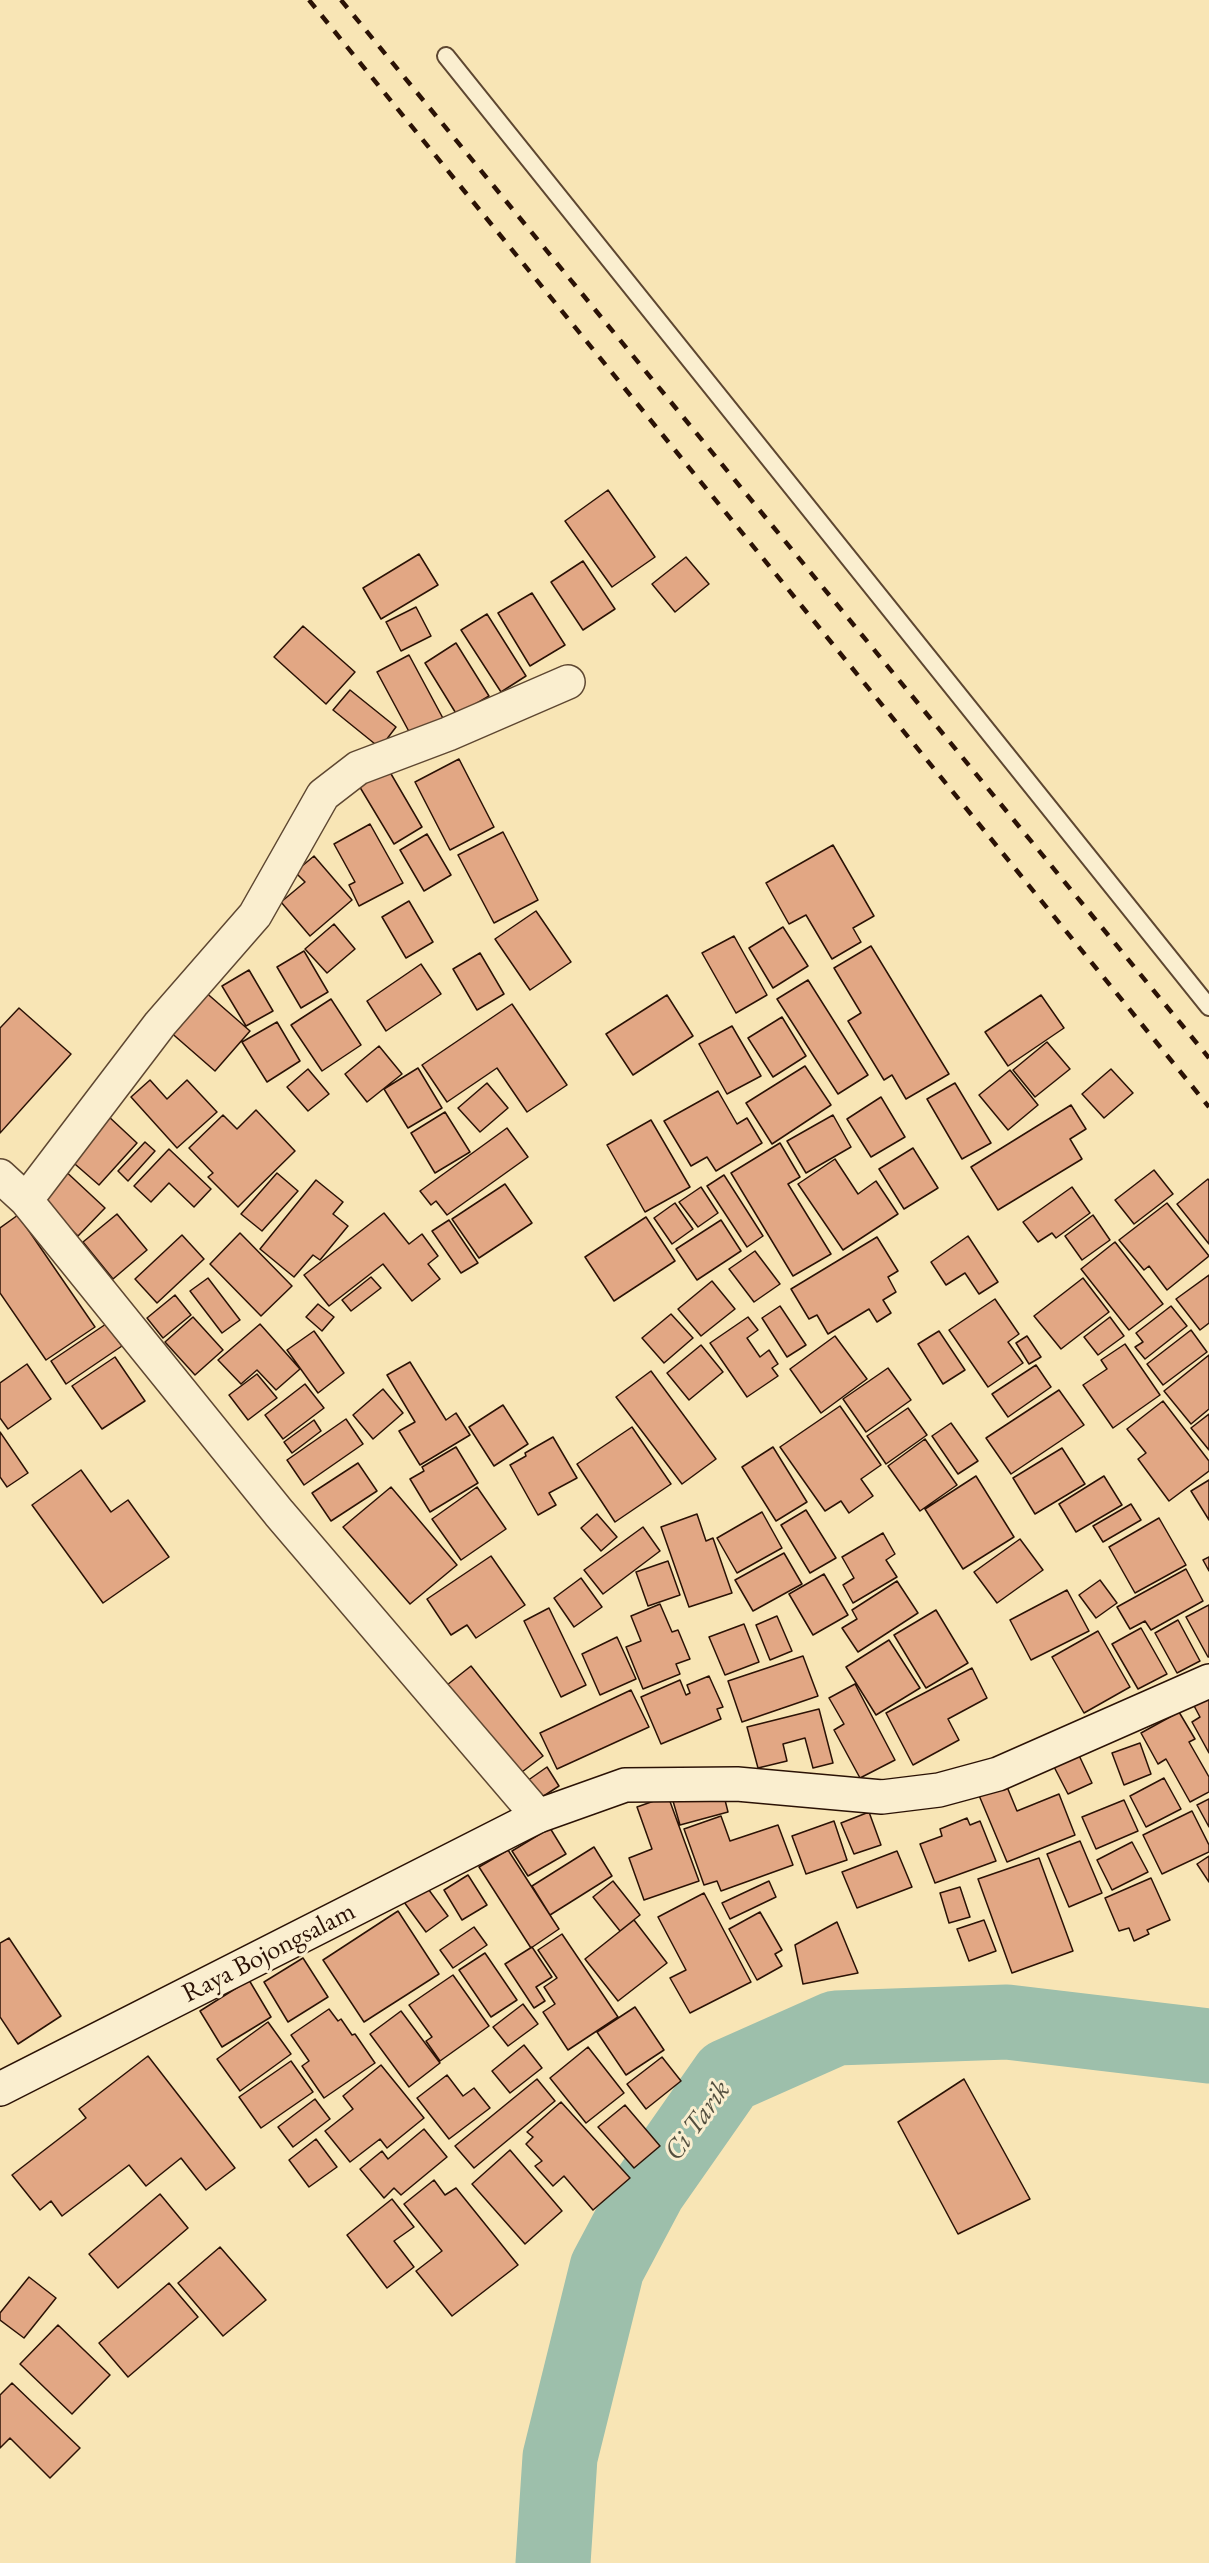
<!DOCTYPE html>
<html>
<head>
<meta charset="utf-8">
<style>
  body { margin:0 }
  canvas { display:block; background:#f8e5b5 }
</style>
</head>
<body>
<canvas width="1209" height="2563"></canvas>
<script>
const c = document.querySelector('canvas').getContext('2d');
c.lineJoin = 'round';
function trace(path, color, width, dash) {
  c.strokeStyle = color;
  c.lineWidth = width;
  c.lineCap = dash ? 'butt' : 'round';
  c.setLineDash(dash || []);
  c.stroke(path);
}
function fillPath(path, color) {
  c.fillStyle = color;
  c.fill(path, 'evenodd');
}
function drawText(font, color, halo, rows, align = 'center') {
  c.font = font + ' "EB Garamond",serif';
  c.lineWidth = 6;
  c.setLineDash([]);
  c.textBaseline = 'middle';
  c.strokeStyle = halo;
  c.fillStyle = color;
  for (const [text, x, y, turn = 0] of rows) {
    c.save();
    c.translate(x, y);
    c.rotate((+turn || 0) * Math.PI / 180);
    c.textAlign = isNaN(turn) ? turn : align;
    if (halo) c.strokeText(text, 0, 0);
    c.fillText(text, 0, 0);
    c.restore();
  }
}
trace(new Path2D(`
  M553,2563L560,2457L607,2268L649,2189L728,2076L836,2028L1007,2022L1209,2046`), '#9dbfab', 75);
const building = new Path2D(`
  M608,490L655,557L612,587L565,521Z
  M419,554L438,585L381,619L363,588Z
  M686,557L709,584L675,612L652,584Z
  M583,561L615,609L583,630L551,582Z
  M532,593L565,645L530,666L498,613Z
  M416,607L431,636L401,651L386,622Z
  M487,614L526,676L501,692L461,630Z
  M303,626L355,672L326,704L274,657Z
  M456,643L489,696L457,715L425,663Z
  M409,655L445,722L413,739L377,672Z
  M350,690L396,727L380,748L333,710Z
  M459,759L494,827L450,850L415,782Z
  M387,767L422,827L394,844L358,784Z
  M370,824L403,883L359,906L349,885L355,882L334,844Z
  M503,832L538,900L494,923L458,855Z
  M427,834L451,875L424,891L400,850Z
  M833,845L874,916L853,928L861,942L832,959L806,915L789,924L766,883Z
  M314,856L352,900L310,936L281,902L305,882L295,872Z
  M409,901L433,942L406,958L382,917Z
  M536,911L571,962L530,990L495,939Z
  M334,924L355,949L327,973L305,949Z
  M783,927L808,966L773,988L749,948Z
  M734,936L767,995L736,1013L702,953Z
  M871,946L949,1074L906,1099L892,1075L884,1080L848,1021L861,1013L834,968Z
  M304,951L328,992L301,1008L277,967Z
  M480,953L504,994L477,1010L453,969Z
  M421,964L441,994L386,1031L367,1001Z
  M249,970L273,1011L246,1026L222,986Z
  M808,980L868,1075L838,1094L777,999Z
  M203,990L250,1031L215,1071L168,1030Z
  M667,995L693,1036L633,1075L606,1034Z
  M1041,995L1064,1028L1008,1066L985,1032Z
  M331,999L361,1045L322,1071L291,1025Z
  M512,1004L567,1085L527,1112L497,1068L447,1102L422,1065Z
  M19,1008L71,1054L0,1133V1028Z
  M782,1017L806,1056L773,1077L748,1038Z
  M277,1022L300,1061L267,1082L242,1042Z
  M732,1026L761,1076L727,1094L699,1044Z
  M1047,1042L1070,1069L1035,1097L1013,1070Z
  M379,1046L402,1074L367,1102L345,1074Z
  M805,1066L831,1105L772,1144L746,1103Z
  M418,1068L442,1108L408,1128L384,1089Z
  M308,1069L329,1094L308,1111L287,1087Z
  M1111,1069L1133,1093L1104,1118L1082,1094Z
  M1010,1070L1038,1105L1008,1130L979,1095Z
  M150,1080L167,1099L187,1080L217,1112L177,1148L131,1097Z
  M487,1083L508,1108L480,1132L458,1108Z
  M955,1083L991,1143L962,1159L927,1099Z
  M718,1091L737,1124L747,1118L762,1143L716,1171L707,1157L691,1166L664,1121Z
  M881,1097L905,1137L871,1157L847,1119Z
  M1071,1105L1086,1129L1070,1139L1082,1159L998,1210L971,1167Z
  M256,1110L295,1151L238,1207L208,1177L213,1173L189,1148L223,1115L237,1129Z
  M445,1112L470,1152L435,1173L411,1133Z
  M107,1115L137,1143L99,1185L68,1158Z
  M833,1115L851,1147L806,1173L787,1141Z
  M651,1120L690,1187L645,1212L607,1145Z
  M507,1128L528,1157L447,1215L436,1201L431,1205L420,1191Z
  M145,1142L155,1151L128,1181L118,1171Z
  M780,1143L800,1177L788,1184L831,1254L793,1276L731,1173Z
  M913,1148L938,1188L904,1209L879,1169Z
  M169,1149L211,1189L194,1207L169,1183L151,1202L134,1186Z
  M835,1159L858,1194L876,1181L898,1214L843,1250L798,1184Z
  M61,1167L105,1208L78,1236L35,1195Z
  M1154,1170L1173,1194L1134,1224L1115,1200Z
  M277,1173L298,1191L262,1231L241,1214Z
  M724,1175L763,1236L747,1247L707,1186Z
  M1208,1179L1209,1181V1244L1177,1204Z
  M316,1180L343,1202L333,1214L348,1226L320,1260L313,1255L294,1277L260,1249Z
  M505,1184L532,1223L479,1258L452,1219Z
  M701,1187L718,1213L698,1227L679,1202Z
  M1072,1187L1090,1213L1056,1238L1052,1233L1038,1242L1023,1222Z
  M675,1203L693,1229L672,1244L654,1218Z
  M1167,1203L1209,1256L1167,1290L1149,1266L1144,1270L1119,1240Z
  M384,1213L409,1244L422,1234L438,1256L428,1264L440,1279L412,1301L383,1264L329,1306L304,1275Z
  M117,1214L147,1250L113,1279L83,1242Z
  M18,1215L95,1327L46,1360L0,1293V1228Z
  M1093,1215L1110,1240L1082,1260L1065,1236Z
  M646,1217L675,1261L614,1301L585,1257Z
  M449,1220L478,1263L461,1273L432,1231Z
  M721,1220L741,1251L697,1280L676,1249Z
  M240,1233L292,1286L261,1316L210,1264Z
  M182,1235L204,1259L157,1303L135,1279Z
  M968,1236L998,1282L979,1294L965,1273L946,1285L931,1262Z
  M877,1237L898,1271L888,1277L896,1292L883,1300L891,1313L877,1322L869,1309L828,1334L817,1315L809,1319L791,1289Z
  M1115,1242L1163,1304L1129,1330L1081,1269Z
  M755,1251L780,1284L754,1302L729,1269Z
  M1209,1275V1323L1200,1330L1176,1299Z
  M371,1277L381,1288L351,1311L342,1300Z
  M208,1278L240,1320L222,1333L190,1291Z
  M1083,1278L1109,1312L1061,1349L1034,1316Z
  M712,1281L735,1309L701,1336L678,1309Z
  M175,1295L191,1315L163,1338L147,1318Z
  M995,1299L1019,1334L1008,1342L1023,1363L988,1387L949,1330Z
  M318,1304L334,1317L322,1331L306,1317Z
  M780,1306L806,1345L787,1357L762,1318Z
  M1171,1306L1187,1326L1145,1359L1135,1347L1143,1342L1136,1333Z
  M671,1314L693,1338L664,1363L642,1338Z
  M193,1317L223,1350L195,1375L165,1342Z
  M748,1317L758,1330L747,1338L760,1357L769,1350L778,1364L772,1368L778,1376L747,1397L710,1343Z
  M1110,1317L1124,1336L1098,1355L1084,1337Z
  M106,1324L122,1346L66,1384L51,1361Z
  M260,1324L300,1369L276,1390L257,1370L241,1384L218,1360Z
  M1191,1330L1207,1352L1163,1385L1147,1364Z
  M314,1331L344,1373L318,1393L287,1350Z
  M939,1331L965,1370L943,1384L918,1344Z
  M835,1336L867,1379L821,1413L790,1369Z
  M1027,1336L1041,1357L1029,1364L1016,1343Z
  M1125,1344L1160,1395L1113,1428L1083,1385L1107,1369L1101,1360Z
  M701,1345L723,1372L689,1400L667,1373Z
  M1209,1355V1409L1191,1424L1164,1391Z
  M115,1357L145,1401L102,1429L72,1386Z
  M410,1362L446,1420L456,1413L470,1435L420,1465L399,1431L415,1422L387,1375Z
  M27,1364L51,1399L8,1429L0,1418V1383Z
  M1036,1365L1051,1387L1008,1417L992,1394Z
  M888,1368L911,1400L866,1432L843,1399Z
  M651,1371L716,1459L682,1484L616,1397Z
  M257,1374L277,1398L248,1420L229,1395Z
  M305,1384L324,1408L283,1439L265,1415Z
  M383,1389L403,1413L373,1439L353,1415Z
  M1059,1390L1084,1425L1011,1474L986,1438Z
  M1163,1401L1209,1461V1471L1169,1501L1138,1459L1146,1453L1127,1429Z
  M503,1405L528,1444L494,1466L469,1427Z
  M840,1406L881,1465L861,1479L873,1496L849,1513L841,1501L825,1511L780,1447Z
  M908,1408L927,1435L886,1464L867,1436Z
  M1209,1414V1450L1191,1428Z
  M346,1419L363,1444L304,1485L287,1460Z
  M314,1420L321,1431L292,1453L284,1442Z
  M951,1423L978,1461L958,1474L932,1436Z
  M632,1427L671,1484L615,1522L577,1464Z
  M0,1432L28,1473L7,1487L0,1477Z
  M553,1437L577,1478L549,1493L556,1505L538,1515L510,1465L526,1456L525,1453Z
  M925,1439L957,1485L920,1511L888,1466Z
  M456,1447L478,1483L430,1512L410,1479L424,1471L422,1467Z
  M773,1447L807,1502L776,1521L742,1467Z
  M1062,1448L1085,1484L1035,1514L1013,1478Z
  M358,1463L377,1491L331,1521L312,1493Z
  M81,1470L111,1512L128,1500L169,1557L103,1603L32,1505Z
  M976,1476L1014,1537L963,1569L925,1509Z
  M1104,1476L1122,1505L1076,1532L1059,1504Z
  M1209,1480V1520L1191,1491Z
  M391,1487L457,1565L410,1604L343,1527Z
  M477,1487L506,1529L461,1560L432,1519Z
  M1131,1504L1141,1520L1103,1542L1093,1526Z
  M806,1510L836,1558L810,1573L781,1525Z
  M762,1512L782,1548L737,1573L717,1538Z
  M597,1514L617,1537L601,1551L581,1528Z
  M697,1514L706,1541L713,1538L732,1593L689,1607L661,1527Z
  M1159,1518L1186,1565L1135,1593L1109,1547Z
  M643,1527L660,1551L603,1594L584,1570Z
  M883,1533L895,1554L886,1560L897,1577L853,1603L843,1585L854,1578L842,1557Z
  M1020,1539L1043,1570L997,1603L974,1572Z
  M784,1553L802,1584L753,1611L735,1580Z
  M491,1556L525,1605L476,1638L467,1625L451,1635L427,1599Z
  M1209,1557V1571L1203,1560Z
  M668,1561L680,1595L648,1606L636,1572Z
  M1186,1569L1203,1601L1151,1630L1145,1621L1130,1629L1117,1607Z
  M824,1574L848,1615L813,1635L789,1594Z
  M581,1578L602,1607L574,1627L554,1598Z
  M1100,1580L1117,1603L1096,1618L1079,1595Z
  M897,1581L918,1613L858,1652L842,1628L857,1619L852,1610Z
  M1067,1590L1089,1631L1031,1660L1010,1620Z
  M660,1604L672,1632L678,1630L690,1659L676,1664L680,1674L643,1689L626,1647L641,1641L631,1616Z
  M1209,1605V1657H1208L1186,1617Z
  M549,1608L586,1685L561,1697L524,1621Z
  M936,1610L968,1663L926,1688L894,1635Z
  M777,1616L792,1651L770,1660L756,1625Z
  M1178,1620L1200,1661L1177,1673L1155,1633Z
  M744,1624L759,1662L725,1675L709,1637Z
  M1141,1628L1167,1674L1138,1689L1112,1644Z
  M1098,1631L1130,1687L1084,1713L1052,1657Z
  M617,1637L636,1679L600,1695L582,1654Z
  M889,1640L920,1688L876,1715L846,1667Z
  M803,1656L818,1696L742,1722L728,1681Z
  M471,1666L543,1756L518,1775L447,1685Z
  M972,1668L987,1698L948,1719L959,1740L913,1765L886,1713Z
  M709,1676L723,1707L717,1709L721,1719L661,1744L641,1697L680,1680L686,1695L690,1693L687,1685Z
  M855,1684L895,1760L860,1778L834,1730L844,1724L829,1698Z
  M631,1690L649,1727L557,1769L540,1733Z
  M1209,1693V1753L1192,1722L1200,1717L1192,1702Z
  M819,1709L833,1763L813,1768L805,1738L783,1744L787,1761L758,1768L747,1727Z
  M1179,1712L1195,1739L1189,1742L1209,1777V1792L1190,1802L1166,1759L1158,1764L1141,1733Z
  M1140,1743L1151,1774L1124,1785L1112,1753Z
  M1076,1749L1092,1783L1068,1794L1051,1761Z
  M547,1767L559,1786L539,1799L527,1781Z
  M1164,1778L1181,1809L1146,1827L1130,1796Z
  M1005,1782L1017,1811L1059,1794L1075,1835L1007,1862L978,1793Z
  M722,1788L728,1812L680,1825L673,1801Z
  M668,1796L699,1881L644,1900L629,1858L652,1849L637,1807Z
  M1209,1799V1827L1197,1805Z
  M1124,1800L1138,1831L1096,1849L1082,1817Z
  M1192,1811L1209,1845V1852L1162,1874L1143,1835Z
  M869,1812L881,1845L854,1854L841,1823Z
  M721,1816L730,1841L778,1825L793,1865L721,1891L717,1881L704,1885L684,1829Z
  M967,1818L970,1825L980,1821L996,1861L935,1883L920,1844L942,1836L940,1829Z
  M834,1821L847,1860L806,1874L792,1836Z
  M550,1828L566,1854L528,1876L512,1851Z
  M1080,1841L1102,1893L1069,1907L1047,1854Z
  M1132,1842L1148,1872L1112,1890L1097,1860Z
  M594,1847L612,1876L550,1915L532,1886Z
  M508,1850L559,1929L531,1948L479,1867Z
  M897,1851L912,1887L857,1908L842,1872Z
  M1209,1856V1882L1197,1864Z
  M1039,1858L1073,1951L1012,1973L978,1879Z
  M468,1875L487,1905L462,1920L444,1890Z
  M1151,1878L1170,1920L1147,1930L1149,1934L1134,1941L1129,1928L1119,1931L1105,1898Z
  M613,1881L640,1915L620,1931L593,1897Z
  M769,1881L776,1897L730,1919L722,1903Z
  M426,1886L448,1916L426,1932L404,1902Z
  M960,1887L970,1917L949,1923L940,1893Z
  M704,1893L751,1982L690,2013L670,1978L686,1970L658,1917Z
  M398,1911L439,1974L364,2022L323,1960Z
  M760,1912L782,1950L775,1954L782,1966L757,1980L729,1929Z
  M634,1920L667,1963L618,2001L585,1959Z
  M984,1920L996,1951L969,1961L957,1929Z
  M837,1922L858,1973L803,1984L795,1945Z
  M474,1927L487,1945L453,1968L440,1950Z
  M562,1934L618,2017L568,2050L543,2012L555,2004L544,1987L557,1978L538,1950Z
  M9,1938L61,2016L18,2044L0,2017V1943Z
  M532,1947L552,1977L536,1987L545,2001L534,2008L505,1964Z
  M485,1953L517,2000L491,2017L459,1970Z
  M303,1958L328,1997L288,2022L264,1982Z
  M453,1975L489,2026L440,2061L426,2041L432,2037L409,2005Z
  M249,1980L271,2017L222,2047L200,2011Z
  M523,2004L538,2024L508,2046L493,2027Z
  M635,2007L664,2050L626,2075L597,2032Z
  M329,2009L338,2021L341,2019L352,2035L355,2034L375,2063L324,2098L302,2066L309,2061L291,2035Z
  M401,2011L440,2063L409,2087L370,2034Z
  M268,2022L291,2054L240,2091L217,2059Z
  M524,2045L542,2068L510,2093L492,2071Z
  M588,2047L624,2093L586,2123L550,2078Z
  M148,2056L235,2168L206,2190L181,2158L146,2186L129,2165L62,2216L51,2201L40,2210L12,2175L86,2118L79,2109Z
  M662,2057L681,2081L646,2109L627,2084Z
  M291,2061L313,2092L261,2128L239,2097Z
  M381,2065L424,2118L387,2148L380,2139L350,2162L325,2131L353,2109L343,2096Z
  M447,2075L463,2096L474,2088L490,2108L449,2139L417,2098Z
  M537,2079L555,2101L474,2168L455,2146Z
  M964,2079L1030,2199L958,2234L898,2122Z
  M315,2099L330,2119L293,2147L278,2127Z
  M561,2102L630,2178L593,2210L564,2176L553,2186L535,2166L542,2161L526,2144L533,2137L527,2132Z
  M625,2105L660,2146L634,2168L598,2127Z
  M424,2129L447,2157L401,2195L394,2188L384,2198L360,2169L382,2151L388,2159Z
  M316,2139L337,2167L309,2187L289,2160Z
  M510,2150L562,2211L525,2244L472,2184Z
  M434,2180L445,2195L456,2188L518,2265L452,2316L416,2271L442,2251L404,2204Z
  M160,2194L188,2228L118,2288L89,2254Z
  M392,2199L414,2227L394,2241L414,2267L387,2288L347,2235Z
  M220,2247L266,2300L223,2336L178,2283Z
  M29,2277L56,2298L24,2338L0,2320V2313Z
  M169,2283L198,2317L128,2377L99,2343Z
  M58,2325L110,2375L72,2414L20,2364Z
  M12,2383L80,2448L50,2478L10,2438L0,2448V2395Z`);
fillPath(building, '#e2a784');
trace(building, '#2b1205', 1.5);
const service = new Path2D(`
  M446,56L1209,1007`);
const minor = new Path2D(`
  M0,1176L26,1200L279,1513L538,1816
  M26,1200L160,1024L255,915L323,795L358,768L448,734L568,682`);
const secondary = new Path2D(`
  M0,2089L538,1816L625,1785L737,1784L882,1797L939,1790L998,1774L1209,1681`);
trace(service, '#5e4731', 20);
trace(minor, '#5e4731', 36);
trace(secondary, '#2b1205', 36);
trace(service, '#faeecf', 16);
trace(minor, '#faeecf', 33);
trace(secondary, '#faeecf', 33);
trace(new Path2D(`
  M309,0L1209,1107
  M341,0L1209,1058`), '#2b1205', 4.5, [10, 10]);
drawText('27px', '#2b1205', '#faeecf', [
  ["Raya Bojongsalam",269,1953,-27]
]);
drawText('italic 28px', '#534f3f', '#faeecf', [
  ["Ci Tarik",698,2121,-54]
]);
</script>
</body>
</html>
